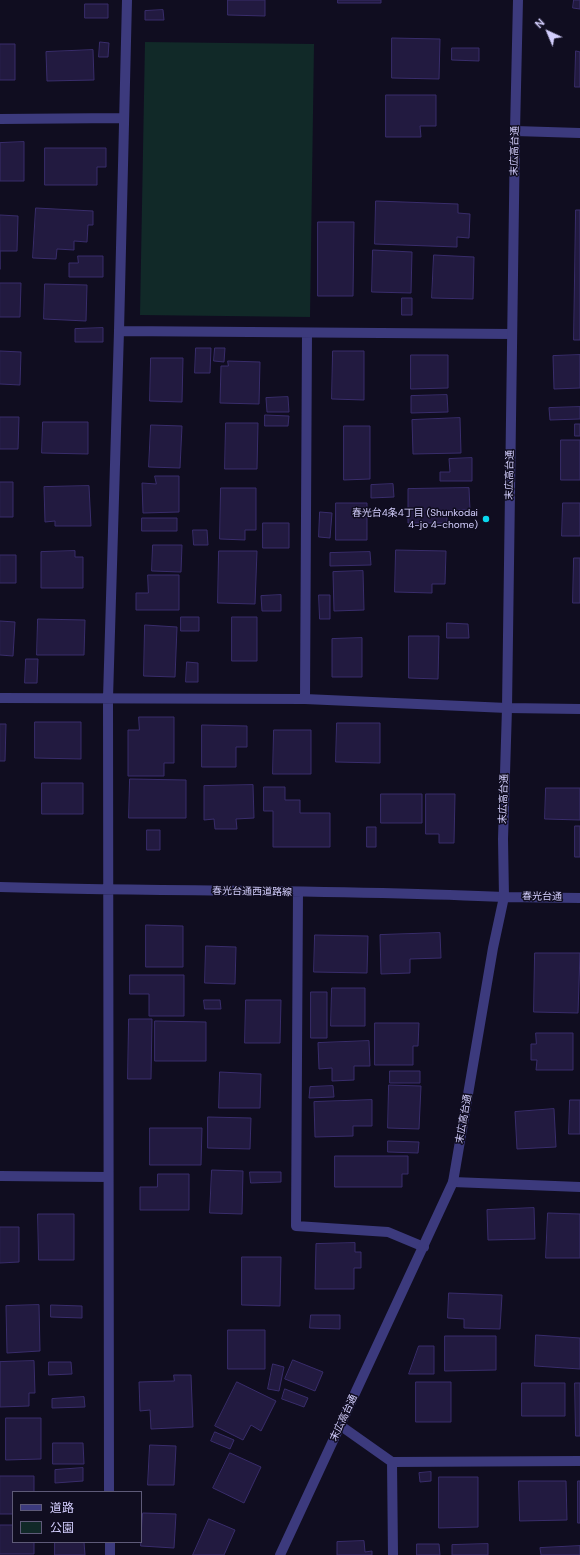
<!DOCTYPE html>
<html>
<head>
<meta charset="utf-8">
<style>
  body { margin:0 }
  #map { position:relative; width:580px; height:1555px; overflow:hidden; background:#100d20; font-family:"DM Sans","Noto Sans JP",sans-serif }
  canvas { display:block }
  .legend { position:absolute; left:12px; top:1491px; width:130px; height:52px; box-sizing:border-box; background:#100d20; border:1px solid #5e5a78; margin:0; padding:5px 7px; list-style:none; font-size:12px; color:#d3cefd }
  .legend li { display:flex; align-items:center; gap:8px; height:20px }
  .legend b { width:20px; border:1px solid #5e5a78 }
  .north { position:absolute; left:528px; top:12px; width:40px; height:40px; -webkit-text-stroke:3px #100d20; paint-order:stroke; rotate:316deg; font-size:11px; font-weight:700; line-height:16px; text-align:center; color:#d3cefd }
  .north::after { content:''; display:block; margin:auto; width:14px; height:18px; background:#d3cefd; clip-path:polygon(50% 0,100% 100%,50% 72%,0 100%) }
</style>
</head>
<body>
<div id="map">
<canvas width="580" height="1555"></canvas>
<ul class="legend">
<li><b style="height:5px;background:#3c3a7d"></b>道路</li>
<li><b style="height:11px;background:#112928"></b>公園</li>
</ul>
<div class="north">N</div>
</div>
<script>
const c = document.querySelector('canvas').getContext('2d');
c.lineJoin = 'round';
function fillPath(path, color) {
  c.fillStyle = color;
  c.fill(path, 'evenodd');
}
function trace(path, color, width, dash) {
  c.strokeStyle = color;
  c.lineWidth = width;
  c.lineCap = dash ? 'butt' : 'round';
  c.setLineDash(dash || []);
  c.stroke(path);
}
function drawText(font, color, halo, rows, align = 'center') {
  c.font = font + ' "DM Sans","Noto Sans JP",sans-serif';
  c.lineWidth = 3;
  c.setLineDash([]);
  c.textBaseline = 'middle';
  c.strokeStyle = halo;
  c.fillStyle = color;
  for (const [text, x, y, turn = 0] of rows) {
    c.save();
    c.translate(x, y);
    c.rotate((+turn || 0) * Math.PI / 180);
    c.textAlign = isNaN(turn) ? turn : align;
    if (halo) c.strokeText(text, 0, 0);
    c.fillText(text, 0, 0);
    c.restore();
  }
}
fillPath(new Path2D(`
  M145,42L314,44L310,317L140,315Z`), '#112928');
const building = new Path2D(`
  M228,0H265V16L228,15Z
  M338,0H381V3H338Z
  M574,0H580V9L573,8Z
  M85,4H108V18H85Z
  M163,10L164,20H145V11Z
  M392,38L440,39L439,79L392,78Z
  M100,42L109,43L108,57H99Z
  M0,44H15V80H0Z
  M452,48H479V61L452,60Z
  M93,50L94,80L47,81L46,52Z
  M576,51L580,52V87H575Z
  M386,95H436V126H420L421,137H386Z
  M24,142V181H0V143Z
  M45,148H106V167H97V185H45Z
  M376,201L458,204V213L470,214L469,238L457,237V247L375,244Z
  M36,208L93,211V225H88L87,242L74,241V250L57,249L56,259L33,258Z
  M576,210H580V340H574Z
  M0,215L18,216L17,251H0V269Z
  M318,222H354L353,296H318Z
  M373,250L412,252L411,293L372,292Z
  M434,255L474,257L473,299L432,298Z
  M78,256H103V277H69V263H78Z
  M0,283H21L20,317H0Z
  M45,284L87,285L86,321L44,319Z
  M402,298H412V315H402Z
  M103,328V342H75V329Z
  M196,348H211L210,373H195Z
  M215,348H225L224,362L214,361Z
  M0,351L21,352L20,385L0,384Z
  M333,351H364V400L332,399Z
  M411,355H448V388L411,389Z
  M580,355V388L554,389L553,356Z
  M151,358H183L182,402L150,401Z
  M228,361L260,362L259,404L220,403L221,366H228Z
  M447,395L448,412L411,413V396Z
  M288,397L289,412H267L266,398Z
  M580,407V419L550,420L549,408Z
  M265,415L289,416L288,426H265Z
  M0,417H19L18,449H0Z
  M460,418L461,453L413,454L412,420Z
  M43,422H88V454L42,453Z
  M226,423H258L257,469H225Z
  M575,424H580V436H575Z
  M151,425L182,426L180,468L149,467Z
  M344,426H370V479L344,480Z
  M561,440H580V480H561Z
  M472,458V481H440V472H450L449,459Z
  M155,476H179V512L143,513L142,483L156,484Z
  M0,482H13V517H0Z
  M393,484L394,497L371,498V485Z
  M89,486L91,526H55V521L45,522L44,487Z
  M221,488H256V530H245V540L220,539Z
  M469,488L470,510H447V523H408V489Z
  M336,503H367V540H336Z
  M563,503H580V536H562Z
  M320,512L332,513L330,538L319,537Z
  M142,518H177V531H142Z
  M263,523H289V548H263Z
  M193,530H207L208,545H194Z
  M153,545H182L181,572L152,571Z
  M396,550L446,551L445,584H432V593L395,592Z
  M75,551V557H83V588H41V552Z
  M219,551H257L255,604L218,603Z
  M370,552L371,565L330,566V553Z
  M0,555H16V583H0Z
  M574,558H580V603H573Z
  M363,571L364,610L334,611L333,572Z
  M148,575H179V610H136V593H148Z
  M281,595V611H262L261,596Z
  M319,595H330V619H320Z
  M181,617H199V631H181Z
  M232,617H257V661H232Z
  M38,619L85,620L84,655H37Z
  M0,621L15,622L13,656L0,655Z
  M447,623L468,624L469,638H447Z
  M145,625L177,627L175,677L144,676Z
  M409,636H439L438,679L409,678Z
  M362,638V677H332V639Z
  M26,659H38L37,683H25Z
  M187,662L198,663V682H186Z
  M139,717H174V763H164V776H128V730H139Z
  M35,722H81V759L35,758Z
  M337,723H380V763L336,762Z
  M0,724H6L5,761H0Z
  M202,725L247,726V747H236V767H202Z
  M274,730H311V774H273Z
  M130,779L186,780V818H129Z
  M42,783H83V814H42Z
  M253,785L254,818L236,819L237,829H215L214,819L204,820V786Z
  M264,787H285V800H300V813H330V847H273V811H264Z
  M546,788H580V820L545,819Z
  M381,794H422V823H381Z
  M426,794H455L454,843H439V834H426Z
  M575,826H580V857H575Z
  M367,827H376V847H367Z
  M147,830H160V850H147Z
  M146,925L183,926V967H146Z
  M440,933L441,958L410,959V973L381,974L380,935Z
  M315,935L368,936L367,973L314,972Z
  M206,946L236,947L235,984L205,983Z
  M535,953H580L578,1013L534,1012Z
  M130,975H184V1016H149V994H130Z
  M332,988H365V1026H331Z
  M311,992H327V1038H311Z
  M204,1000H220L221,1009H205Z
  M246,1000H281L280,1043H245Z
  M129,1019H152L151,1079H128Z
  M155,1021L206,1022V1061H155Z
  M375,1023H419L418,1046H413V1065H375Z
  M536,1033H573V1070H536L537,1060H531V1044H536Z
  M369,1041L370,1066H354V1080L332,1081V1068L319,1069L318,1043Z
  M390,1071H420V1083H390Z
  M220,1072L261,1074L260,1108H219Z
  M389,1085L421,1086L419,1129L388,1128Z
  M333,1086L334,1097L309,1098L310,1087Z
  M372,1100V1126H353V1136L315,1137L314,1102Z
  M570,1100H580V1134H569Z
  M554,1109L556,1147L517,1149L515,1112Z
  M208,1117L251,1118L250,1149L208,1148Z
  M150,1128H202L201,1165H150Z
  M388,1141L419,1142L418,1153L388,1152Z
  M335,1156H408V1174H402V1187H335Z
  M212,1170L243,1171L242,1214L210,1213Z
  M250,1172H281V1182L251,1183Z
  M158,1174H189V1210H140V1187H157Z
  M534,1208L535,1239L488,1240L487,1210Z
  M548,1213L580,1214V1258H546Z
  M38,1214H74V1260H39Z
  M0,1227H19V1262L0,1263Z
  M355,1243V1252H361V1268H354V1289H315L316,1244Z
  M242,1257H281L280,1306L242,1305Z
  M449,1293L502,1295L500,1329L464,1328V1319L448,1318Z
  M39,1305L40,1351L7,1353L6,1306Z
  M51,1305L82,1306V1318L51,1317Z
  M311,1315H340V1329L310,1328Z
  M228,1330H265V1369H228Z
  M536,1335L580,1338V1369L535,1366Z
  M445,1336H496V1370L445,1371Z
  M419,1346H434V1374H409Z
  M293,1360L323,1372L315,1391L285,1379Z
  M34,1361L35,1393H29V1406L0,1407V1362Z
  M49,1362H71L72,1374L49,1375Z
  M273,1364L284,1367L279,1391L268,1389Z
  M174,1375H191L193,1427L151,1429L150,1410L140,1411L139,1382L174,1381Z
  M237,1382L276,1401L261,1431L251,1425L243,1440L215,1426Z
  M416,1382H451V1422H416Z
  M522,1383H565V1416H522Z
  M575,1383H580V1436H576Z
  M285,1389L308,1398L304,1407L282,1399Z
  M84,1397L85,1407L52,1408V1399Z
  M6,1418H41V1459L6,1460Z
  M215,1432L234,1440L230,1449L211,1441Z
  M53,1443H83L84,1464H53Z
  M150,1445L176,1446L174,1485H148Z
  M230,1453L261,1467L244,1503L213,1488Z
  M83,1468V1481L55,1483V1470Z
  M431,1472V1481L420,1482L419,1473Z
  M0,1476H34V1492H13V1514H0Z
  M439,1477H478V1527L439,1528Z
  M519,1481H566L567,1520L520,1521Z
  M578,1481H580V1523H578Z
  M143,1513L176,1514L174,1548L141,1546Z
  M209,1519L235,1530L224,1555H193Z
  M0,1525H13V1542H34V1554H0Z
  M364,1541L365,1552L372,1551V1555H337V1542Z
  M55,1542H84L85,1555H55Z
  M417,1544H439L440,1555H417Z
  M488,1544V1555H452V1545Z
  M580,1546V1555H541L540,1548Z`);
fillPath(building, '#221a40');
trace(building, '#392d6b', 1);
trace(new Path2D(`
  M0,119L123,118
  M515,131L580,133
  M119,331L512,334
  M0,698L305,699L507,708L580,709
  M305,699L307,333
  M0,887C168,892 336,889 504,897
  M298,892L296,1226L388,1232L424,1247
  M0,1176L108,1177
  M453,1182L580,1187
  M341,1426L392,1462L580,1461
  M392,1462L393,1555
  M109,1492L108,698L119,331L127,0
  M110,1542V1555`), '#3c3a7d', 10);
trace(new Path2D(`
  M504,897L580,898
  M280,1555L453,1182L493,948L504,897L503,839L507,708L515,131L518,0`), '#3c3a7d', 10);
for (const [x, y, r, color] of [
  [486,519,4,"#09d8ee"]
]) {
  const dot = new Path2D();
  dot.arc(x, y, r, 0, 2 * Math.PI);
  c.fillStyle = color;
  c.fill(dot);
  trace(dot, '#100d20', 1.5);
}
drawText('10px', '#d3cefd', '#100d20', [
  ["末広高台通",515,151,-89],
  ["末広高台通",510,475,-89],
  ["末広高台通",504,799,-88],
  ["春光台通西道路線",252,892,1],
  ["春光台通",542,897,1],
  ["末広高台通",464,1119,-80],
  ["末広高台通",344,1418,-65]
]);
drawText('10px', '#d3cefd', '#100d20', [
  ["春光台4条4丁目 (Shunkodai",478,513],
  ["4-jo 4-chome)",478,525]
], 'right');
</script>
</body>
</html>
